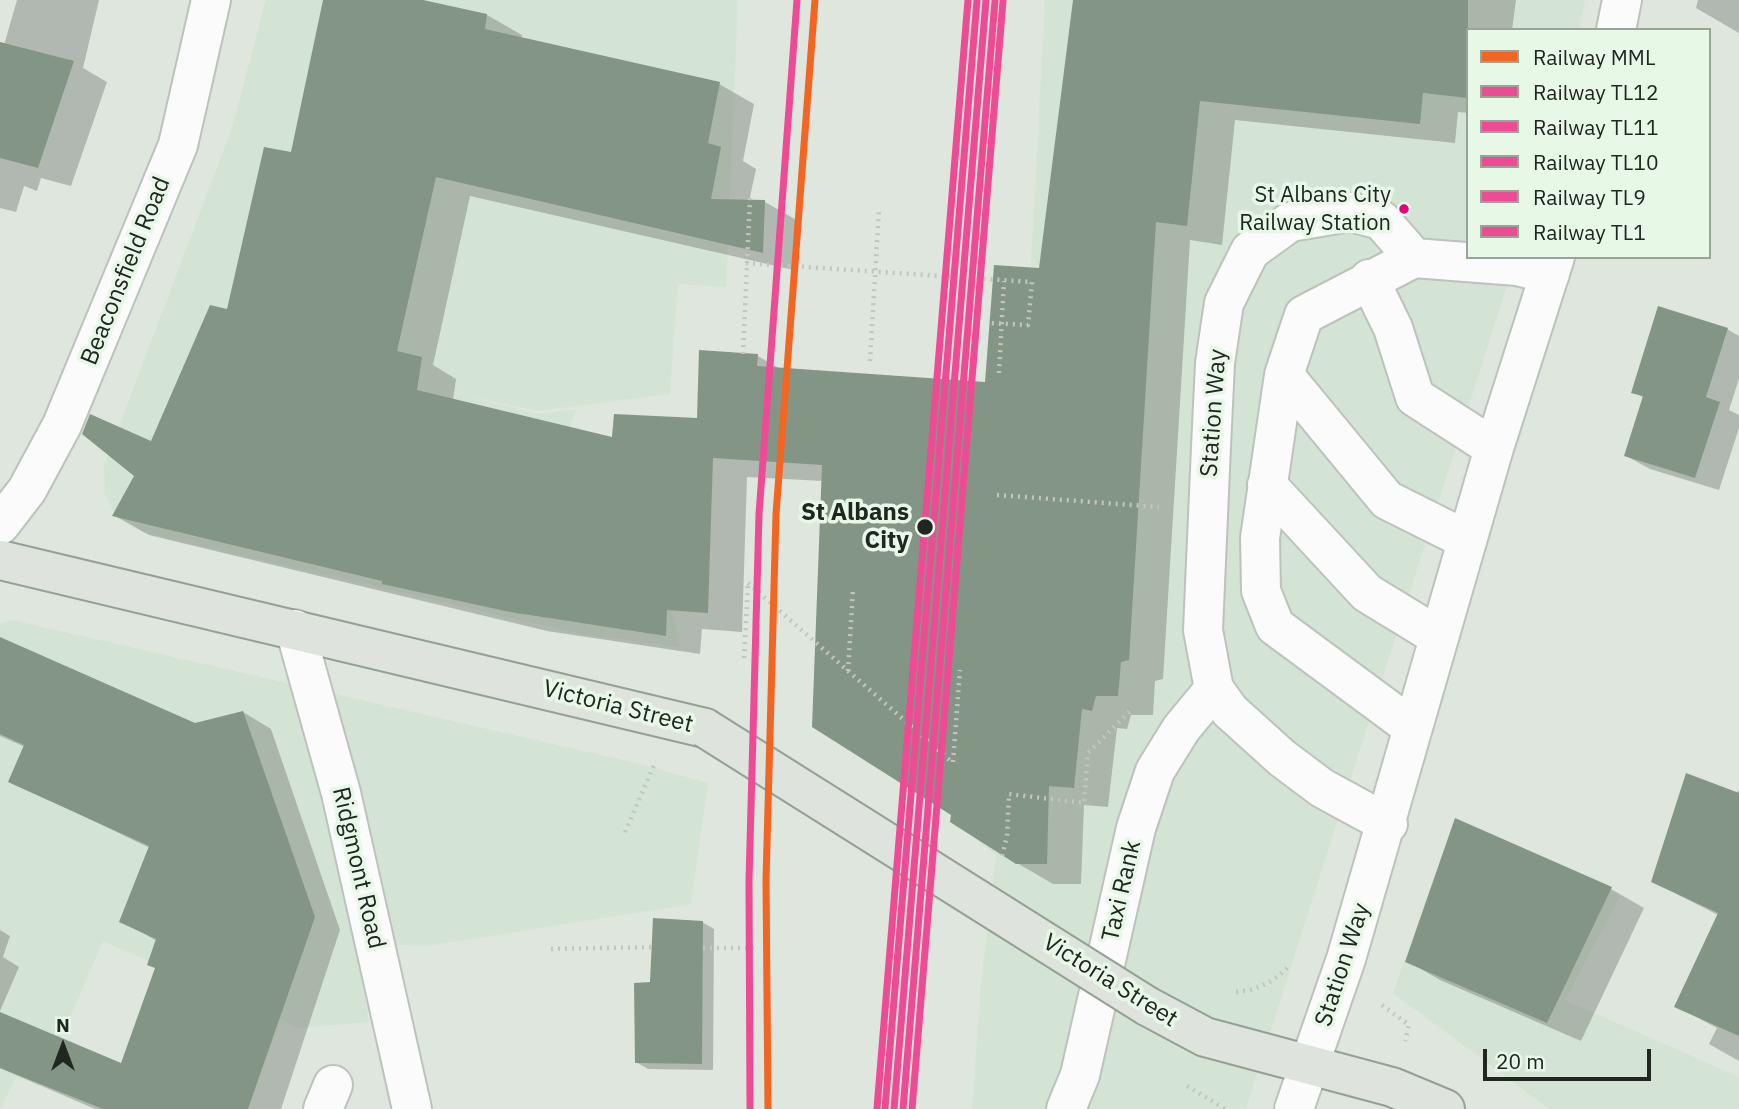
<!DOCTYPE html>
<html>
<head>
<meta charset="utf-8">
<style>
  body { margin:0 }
  #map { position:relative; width:1739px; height:1109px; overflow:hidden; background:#dee6de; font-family:"IBM Plex Sans",sans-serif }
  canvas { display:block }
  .legend { position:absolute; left:1466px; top:28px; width:245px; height:231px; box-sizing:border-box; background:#e7f8e7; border:2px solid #97a497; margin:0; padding:9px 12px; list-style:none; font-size:21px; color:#202620 }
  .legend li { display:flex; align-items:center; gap:14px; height:35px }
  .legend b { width:35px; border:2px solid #97a497 }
  .north { position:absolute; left:28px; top:1011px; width:70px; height:70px; -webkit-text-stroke:5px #e7f8e7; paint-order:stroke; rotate:0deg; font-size:19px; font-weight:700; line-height:28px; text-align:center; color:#202620 }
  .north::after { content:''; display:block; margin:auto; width:24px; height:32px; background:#202620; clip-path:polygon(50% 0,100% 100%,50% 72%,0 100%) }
  .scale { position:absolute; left:1483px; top:1049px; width:168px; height:32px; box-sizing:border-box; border:4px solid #202620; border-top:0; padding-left:9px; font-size:21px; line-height:24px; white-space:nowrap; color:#202620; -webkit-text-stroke:5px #e7f8e7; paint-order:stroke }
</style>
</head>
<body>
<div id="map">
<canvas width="1739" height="1109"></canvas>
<ul class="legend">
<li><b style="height:9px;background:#f26522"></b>Railway MML</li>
<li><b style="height:9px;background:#ee4b95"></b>Railway TL12</li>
<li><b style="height:9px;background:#ee4b95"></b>Railway TL11</li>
<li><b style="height:9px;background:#ee4b95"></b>Railway TL10</li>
<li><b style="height:9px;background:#ee4b95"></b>Railway TL9</li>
<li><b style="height:9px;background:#ee4b95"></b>Railway TL1</li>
</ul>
<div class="north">N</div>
<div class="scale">20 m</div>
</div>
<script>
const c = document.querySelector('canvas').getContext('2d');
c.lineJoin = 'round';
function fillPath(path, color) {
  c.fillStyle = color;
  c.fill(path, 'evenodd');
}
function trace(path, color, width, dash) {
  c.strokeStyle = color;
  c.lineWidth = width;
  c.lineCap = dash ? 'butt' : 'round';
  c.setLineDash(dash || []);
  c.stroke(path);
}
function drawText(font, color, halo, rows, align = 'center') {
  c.font = font + ' "IBM Plex Sans",sans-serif';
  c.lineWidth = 7;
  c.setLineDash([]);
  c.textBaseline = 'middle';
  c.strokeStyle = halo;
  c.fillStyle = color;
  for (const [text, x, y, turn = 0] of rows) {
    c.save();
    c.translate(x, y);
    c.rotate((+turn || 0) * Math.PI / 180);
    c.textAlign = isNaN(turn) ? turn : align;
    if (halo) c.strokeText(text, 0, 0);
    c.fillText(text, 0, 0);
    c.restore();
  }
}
fillPath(new Path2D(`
  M266,0H738L726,287L678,284L670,394L538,411L454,393L539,414L577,409L533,517L670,601L680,647L580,634L141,532L116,514L105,495L104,466L232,128Z
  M1045,0H1585L1579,30H1468V257H1516L1246,1109H972L981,985L996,855L971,836L1006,373L1050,268L1031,266Z
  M12,620L640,764L708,783L691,904L427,946L356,943L369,1022L298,1028L103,941L40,1086L16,1077L0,1109V623Z
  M1455,819L1620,896L1565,1000L1739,1077V1109H1549L1393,993Z`), '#d4e4d4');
fillPath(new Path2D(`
  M17,0H99L83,68L107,82L71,186L41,178L37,191L24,186L16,212L0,208V59Z
  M325,0H414L487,15L522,35L521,39L719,84L754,104L743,161L756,169L749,202H765L800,222L798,271L470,196L433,365L456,379L453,400L614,439L699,420L758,356L782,370L987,384L1041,270L1075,0H1516L1512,30H1468V113L1458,112L1455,143L1235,120L1222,245L1190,240L1163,679L1155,681L1153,715H1131L1127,729L1117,728L1108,807L1084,805L1081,884H1053L1017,863L953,814L823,481L747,477L742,632L702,629L700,654L547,631L149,535L115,516L228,311L292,155Z
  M1698,0H1739V33L1696,8Z
  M1727,329L1739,336V379L1729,410L1739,415V428L1719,490L1650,469L1626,456L1644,398L1633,392Z
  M0,652L195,725L243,712L271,729L340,930L281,1109H95L0,1068V1036L122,1066L157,968V941L121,921L150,848L10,781L25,747L0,736Z
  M1739,790V1061L1709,1044L1717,1028L1676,1006L1718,915L1653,882Z
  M1611,889L1644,908L1581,1041L1440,980L1407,961Z
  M702,922L714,929L713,1070L648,1069L636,1062L652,984Z
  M0,930L10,936L3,957L19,967L0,1011Z`), '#0003');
fillPath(new Path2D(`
  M323,0H423L487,14L485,29L720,82L708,143L721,147L711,199L765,200L763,253L436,177L397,351L422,357L417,390L612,437L614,414L697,418L699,350L758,354L757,366L985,382L994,265L1039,268L1073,0H1468V98L1423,93L1420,124L1200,101L1187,226L1156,222L1129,660L1121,662L1118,696H1096L1092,711L1082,709L1074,788L1049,786L1047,864H1016L950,822L951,815L812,727L822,465L713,458L708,613L667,610L666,636L510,612L382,584V581L112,516L134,476L82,434L90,414L151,441L210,305L227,309L264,147L291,152Z
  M0,42L74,61L38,168L0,158Z
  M1658,306L1728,328L1706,397L1720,402L1695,478L1624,456L1643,396L1631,393Z
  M0,637L195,723L243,711L315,917L248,1109H103L0,1068V1012L121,1063L155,968L147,965L156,939L119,922L149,846L8,782L24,745L0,734Z
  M1686,773L1739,793V1036L1674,1007L1718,913L1651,882Z
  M1455,818L1612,887L1547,1023L1405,962Z
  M653,918L703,921L702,1064L635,1063L634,983L650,982Z`), '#839686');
const minor = new Path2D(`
  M1616,30L1622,0
  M1369,279L1393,328L1415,397L1494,448
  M1284,375L1387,500L1467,540
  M1267,485L1367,593L1439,637
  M0,525L27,490L62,425L178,145L211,0
  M295,629L341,793L412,1109
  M1413,728L1275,626L1261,591L1260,538L1284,375L1304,315L1414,258
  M1388,824L1322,788L1282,758L1230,711L1214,689L1203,630L1211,447L1215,363L1224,303L1250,251L1290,222L1350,212L1381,220L1414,258L1517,266L1550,274
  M323,1109L333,1085
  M1066,1109L1080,1075L1136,828L1155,771L1181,729L1214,689
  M1294,1109L1346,959L1494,448L1555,257`);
const major = new Path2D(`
  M0,560L705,728
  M1147,1006L1205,1037L1392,1087L1445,1109`);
trace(minor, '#bcc2bc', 42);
trace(major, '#93a094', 42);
trace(new Path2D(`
  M746,263L1032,282L1028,325L989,323
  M743,354L750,197
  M870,361L879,210
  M999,373L1004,281
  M997,495L1159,507
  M748,583L953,763
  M744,658L748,584
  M848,671L853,590
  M953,762L960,670
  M625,832L654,765
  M1002,856L1007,836L1009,794L1084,803L1088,753L1132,709
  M703,948H755
  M551,949L652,947
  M1236,992C1258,990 1274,982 1289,966
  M1382,1005L1409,1025L1405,1041
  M1187,1086L1225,1109`), '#c3c5c3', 4.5, [2, 5]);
trace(minor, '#fafbfa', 38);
trace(major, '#dee3de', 38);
const majorBridge = new Path2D(`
  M705,728L1147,1006`);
trace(majorBridge, '#93a094', 42, []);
trace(majorBridge, '#dee3de', 38);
trace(new Path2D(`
  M768,1109L766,880L776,514L815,0`), '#f26522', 7);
trace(new Path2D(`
  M894,1109L986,0`), '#ee4b95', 7);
trace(new Path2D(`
  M903,1109L995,1`), '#ee4b95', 7);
trace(new Path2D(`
  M885,1108L977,0`), '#ee4b95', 7);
trace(new Path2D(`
  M912,1109L1003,1`), '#ee4b95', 7);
trace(new Path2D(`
  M877,1108L968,0
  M750,1109L749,880L759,514L797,0`), '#ee4b95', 7);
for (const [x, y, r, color] of [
  [1404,209,6,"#e5007d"],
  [925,527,9,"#202620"]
]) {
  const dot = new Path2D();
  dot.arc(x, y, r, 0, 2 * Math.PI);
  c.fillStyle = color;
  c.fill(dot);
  trace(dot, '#e7f8e7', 2.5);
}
drawText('22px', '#202620', '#e7f8e7', [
  ["St Albans City",1391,196],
  ["Railway Station",1391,224]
], 'right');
drawText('24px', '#202620', '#e7f8e7', [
  ["Beaconsfield Road",126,271,-68],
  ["Station Way",1214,413,-86],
  ["Victoria Street",618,707,14],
  ["Ridgmont Road",358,868,77],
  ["Taxi Rank",1122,891,-77],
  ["Station Way",1343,965,-72],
  ["Victoria Street",1110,981,32]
]);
drawText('bold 24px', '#202620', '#e7f8e7', [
  ["St Albans",909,513],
  ["City",909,541]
], 'right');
</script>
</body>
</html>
